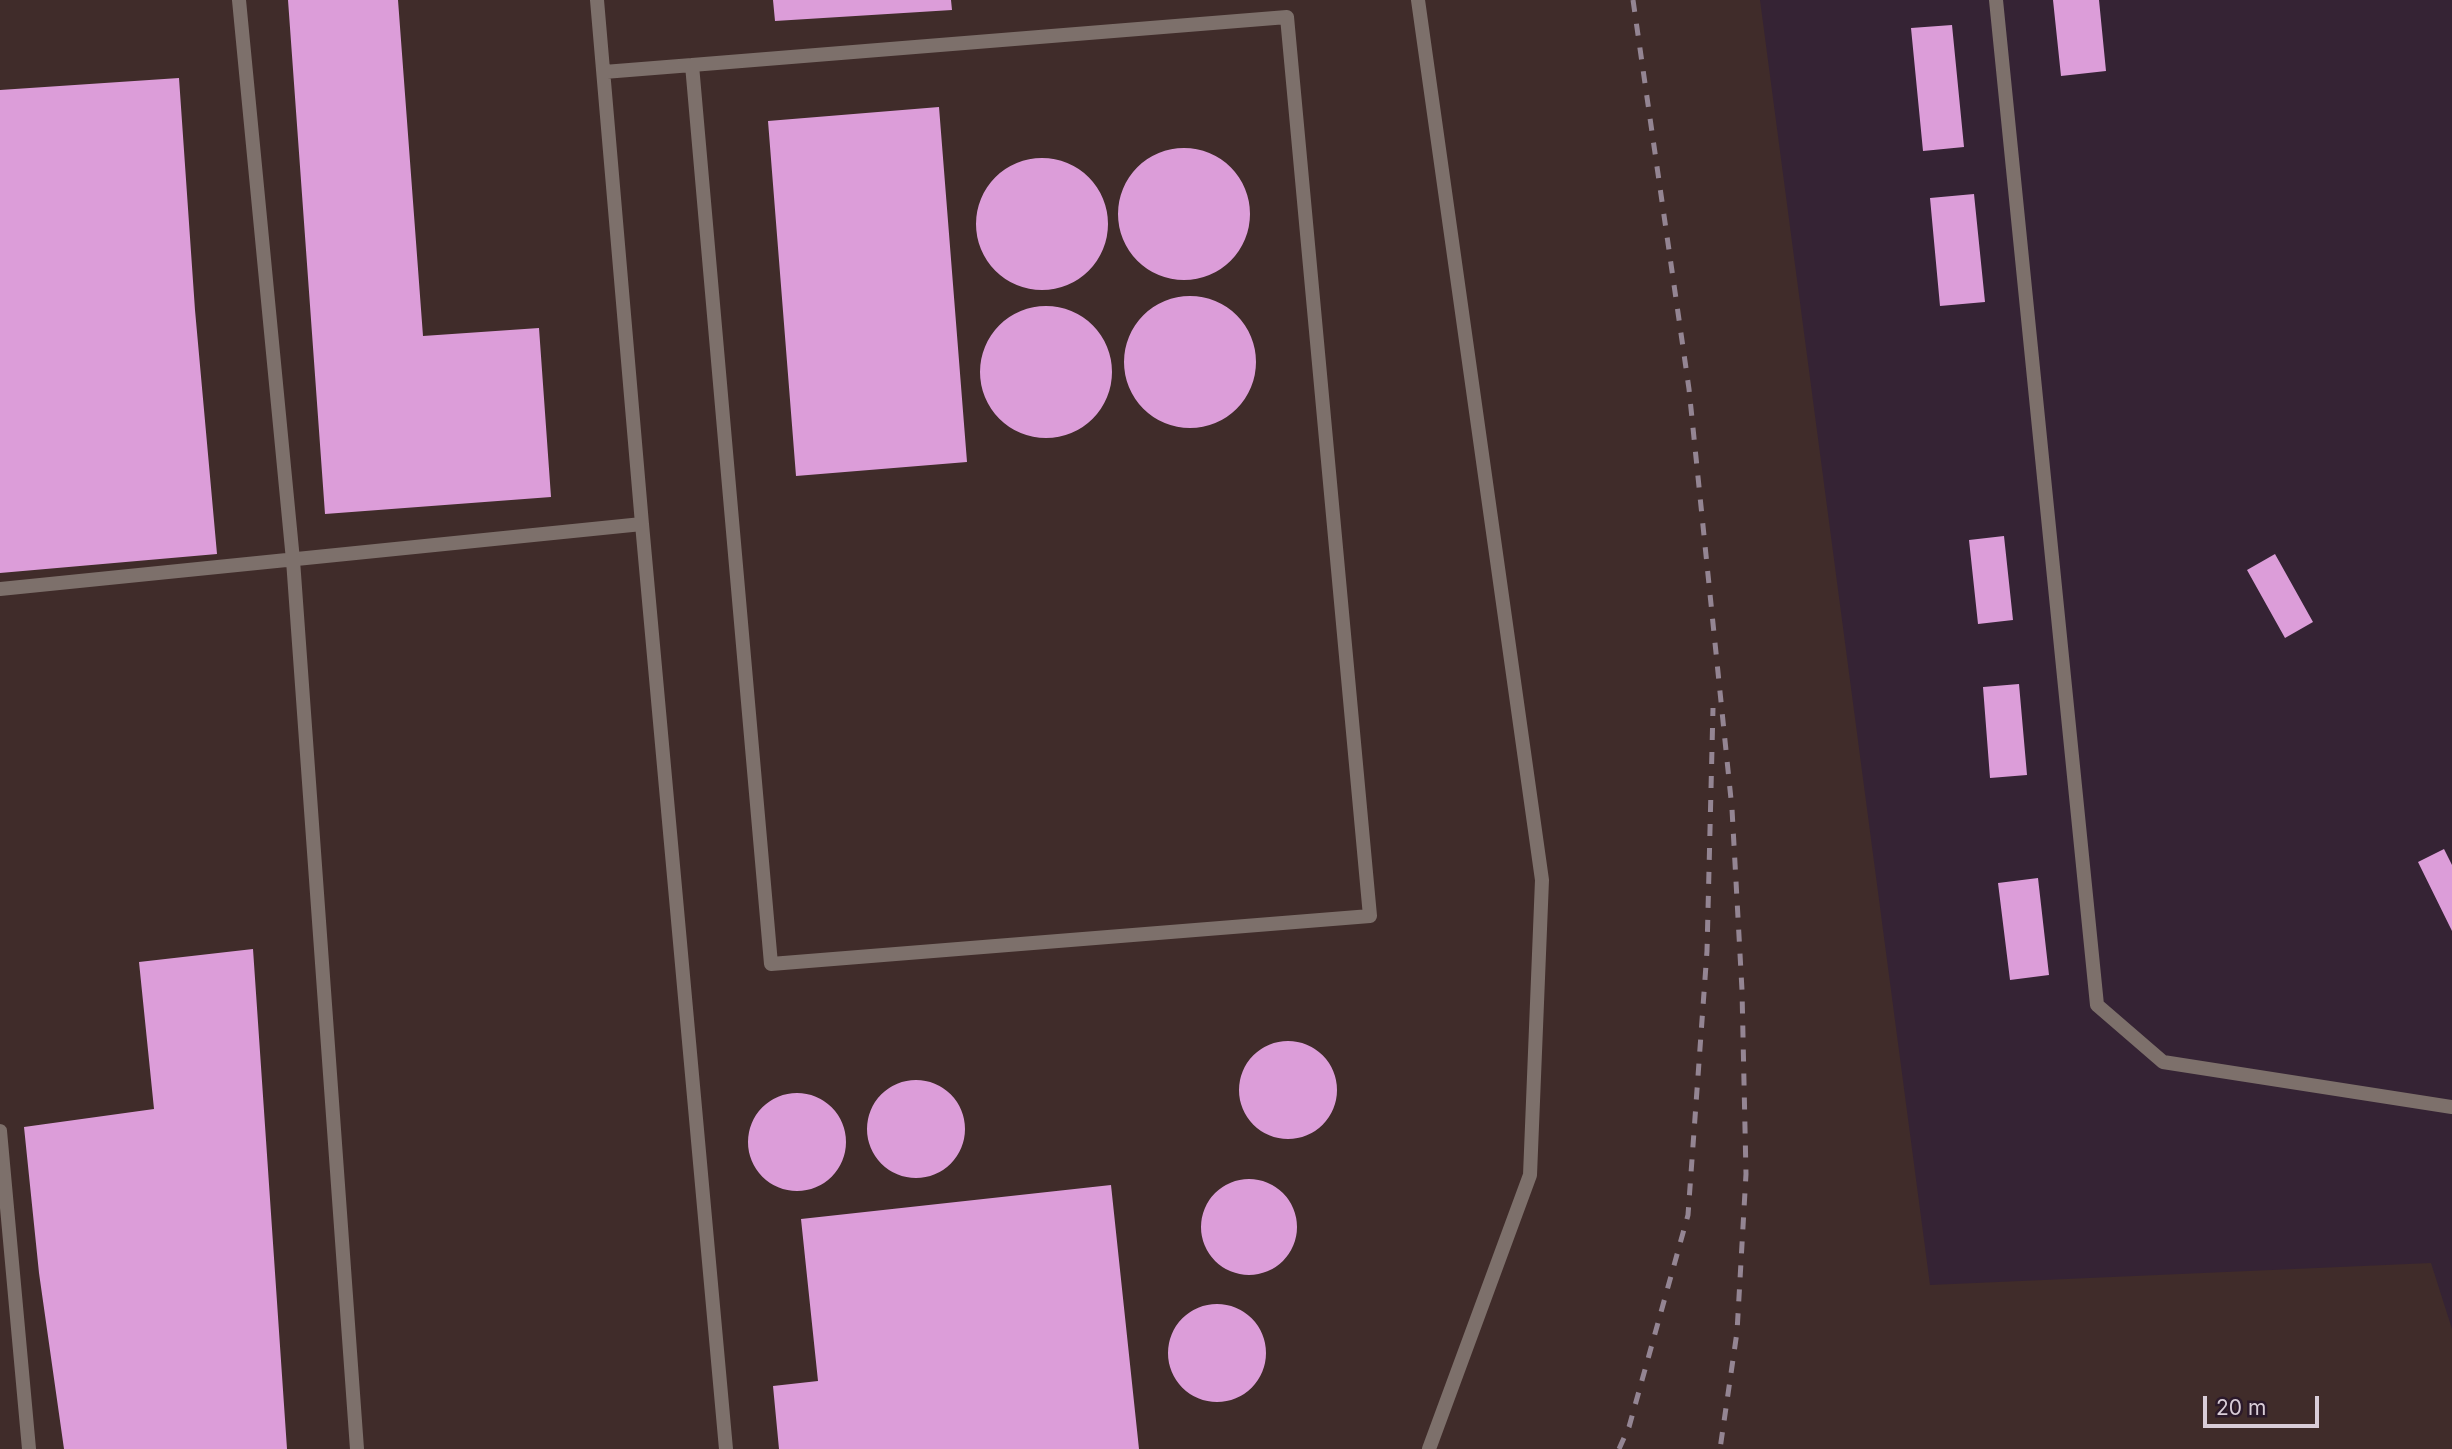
<!DOCTYPE html>
<html>
<head>
<meta charset="utf-8">
<style>
  body { margin:0 }
  #map { position:relative; width:2452px; height:1449px; overflow:hidden; background:#352334; font-family:Inter,sans-serif }
  canvas { display:block }
  .scale { position:absolute; left:2203px; top:1396px; width:116px; height:32px; box-sizing:border-box; border:4px solid #d9cdd8; border-top:0; padding-left:9px; font-size:21px; line-height:24px; white-space:nowrap; color:#d9cdd8; -webkit-text-stroke:5px #2b192a; paint-order:stroke }
</style>
</head>
<body>
<div id="map">
<canvas width="2452" height="1449"></canvas>
<div class="scale">20 m</div>
</div>
<script>
const c = document.querySelector('canvas').getContext('2d');
c.lineJoin = 'round';
function fillPath(path, color) {
  c.fillStyle = color;
  c.fill(path, 'evenodd');
}
function trace(path, color, width, dash) {
  c.strokeStyle = color;
  c.lineWidth = width;
  c.lineCap = dash ? 'butt' : 'round';
  c.setLineDash(dash || []);
  c.stroke(path);
}
fillPath(new Path2D(`
  M0,0H1760L1930,1285L2431,1263L2452,1329V1449H0Z`), '#402c2a');
fillPath(new Path2D(`
  M288,0H398L423,336L539,328L551,497L325,514Z
  M773,0H951L952,10L775,21Z
  M2053,0H2099L2106,71L2061,76Z
  M1952,25L1964,147L1923,151L1911,28Z
  M179,78L195,310L217,554L0,573V90Z
  M939,107L967,462L796,476L768,121Z
  M1118 214a66 66 0 1 1 132 0a66 66 0 1 1-132 0Z
  M976 224a66 66 0 1 1 132 0a66 66 0 1 1-132 0Z
  M1974,194L1985,302L1940,306L1930,198Z
  M1124 362a66 66 0 1 1 132 0a66 66 0 1 1-132 0Z
  M980 372a66 66 0 1 1 132 0a66 66 0 1 1-132 0Z
  M2004,536L2013,620L1978,624L1969,540Z
  M2275,554L2313,622L2285,638L2247,570Z
  M2019,684L2027,775L1990,778L1983,687Z
  M2444,849L2452,865V931L2418,862Z
  M2038,878L2049,975L2010,980L1998,883Z
  M253,949L287,1449H64L39,1273L24,1127L154,1109L139,962Z
  M1239 1090a49 49 0 1 1 98 0a49 49 0 1 1-98 0Z
  M867 1129a49 49 0 1 1 98 0a49 49 0 1 1-98 0Z
  M748 1142a49 49 0 1 1 98 0a49 49 0 1 1-98 0Z
  M1201 1227a48 48 0 1 1 96 0a48 48 0 1 1-96 0Z
  M1111,1185L1139,1449H779L773,1386L818,1381L801,1219Z
  M1168 1353a49 49 0 1 1 98 0a49 49 0 1 1-98 0Z`), '#dc9dd9');
trace(new Path2D(`
  M239,0L293,560L357,1449
  M597,0L642,524L726,1449
  M1418,0L1542,880L1530,1175L1429,1449
  M1996,0L2097,1005L2163,1062L2452,1107
  M604,72L692,65L1287,17L1370,916L771,964L692,65
  M0,589L642,524
  M0,1131L29,1449`), '#7d706b', 14);
trace(new Path2D(`
  M1633,0L1689,389L1732,809L1742,990L1746,1174L1737,1332L1720,1449
  M1619,1449L1629,1427L1688,1215L1707,951L1713,708`), '#948593', 5, [12, 12]);
</script>
</body>
</html>
